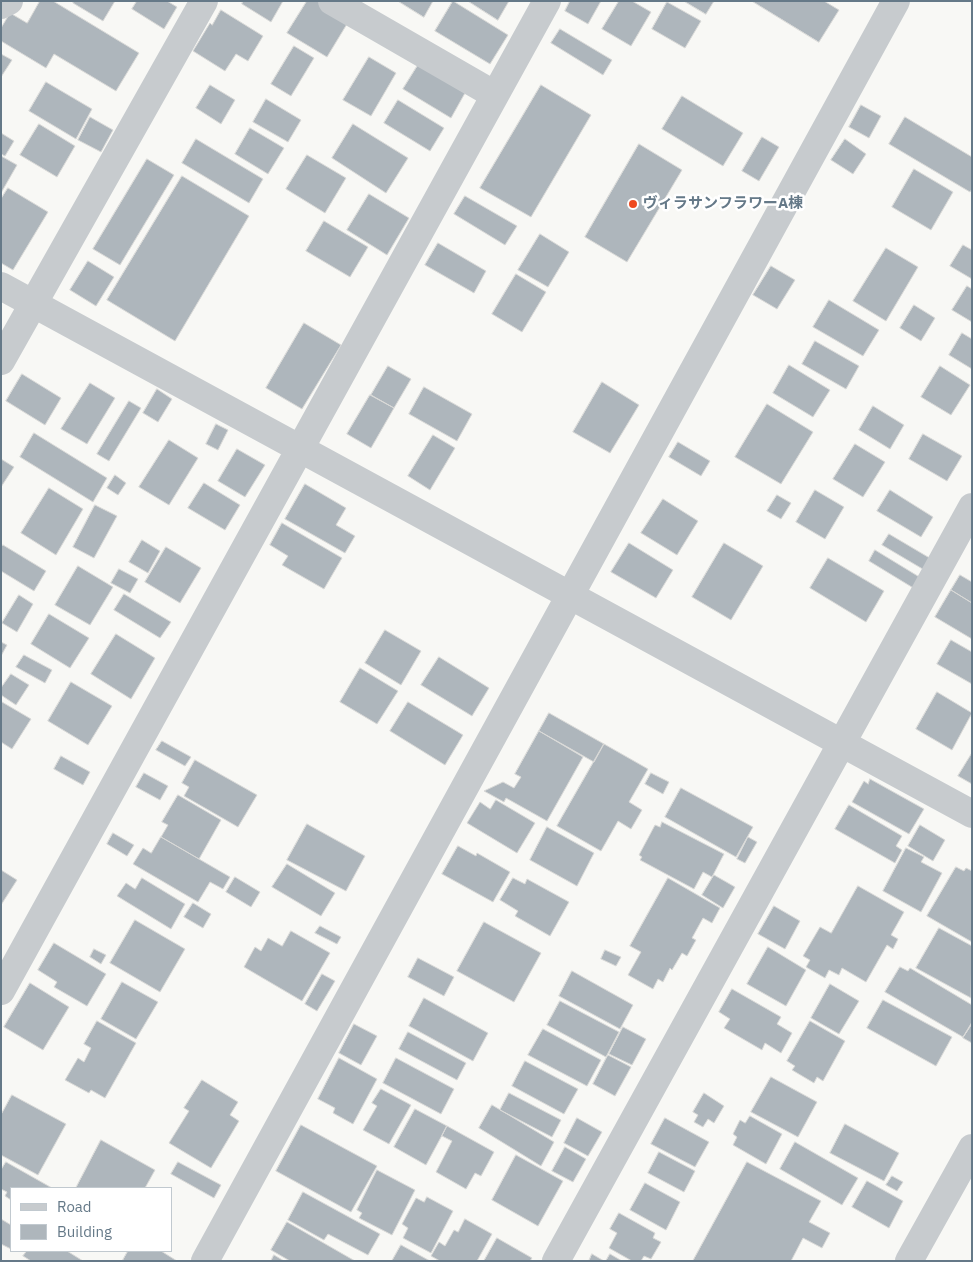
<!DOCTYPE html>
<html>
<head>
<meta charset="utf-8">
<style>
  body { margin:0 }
  #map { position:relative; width:973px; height:1262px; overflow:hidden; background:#f8f8f5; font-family:"IBM Plex Sans",sans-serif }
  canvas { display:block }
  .frame { position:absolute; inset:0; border:2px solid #657988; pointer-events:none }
  .legend { position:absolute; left:10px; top:1187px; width:162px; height:65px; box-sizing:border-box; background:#fff; border:1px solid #c1c9cf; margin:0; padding:6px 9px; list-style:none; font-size:15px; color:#657988 }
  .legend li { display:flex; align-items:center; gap:10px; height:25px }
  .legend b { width:25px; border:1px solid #c1c9cf }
</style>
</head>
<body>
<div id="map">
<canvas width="973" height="1262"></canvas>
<div class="frame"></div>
<ul class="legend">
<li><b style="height:6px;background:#c7cbce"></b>Road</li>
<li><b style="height:14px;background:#aeb6bc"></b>Building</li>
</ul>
</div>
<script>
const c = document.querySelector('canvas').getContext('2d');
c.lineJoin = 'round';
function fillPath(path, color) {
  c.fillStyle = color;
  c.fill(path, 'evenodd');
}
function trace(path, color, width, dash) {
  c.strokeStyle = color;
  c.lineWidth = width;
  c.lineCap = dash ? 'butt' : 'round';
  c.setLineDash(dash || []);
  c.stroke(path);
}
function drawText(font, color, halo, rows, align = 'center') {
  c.font = font + ' "IBM Plex Sans","Noto Sans JP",sans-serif';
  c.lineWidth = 5;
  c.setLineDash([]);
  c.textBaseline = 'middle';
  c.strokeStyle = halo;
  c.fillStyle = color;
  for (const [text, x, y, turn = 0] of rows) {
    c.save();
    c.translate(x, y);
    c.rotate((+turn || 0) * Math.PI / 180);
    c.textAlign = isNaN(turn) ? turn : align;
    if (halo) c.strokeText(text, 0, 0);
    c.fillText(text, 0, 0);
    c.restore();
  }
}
const building = new Path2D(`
  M40,1H53L139,53L116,91L54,54L46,68L1,41V28L10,13L27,23Z
  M74,1H115L103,21L73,3Z
  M137,1H167L177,7L164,29L132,9Z
  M243,1H283L271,22L242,4Z
  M307,1H320L350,19L327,57L287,33Z
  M398,1H433L424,17Z
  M453,1L508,35L490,64L435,31Z
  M468,1H509L498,20Z
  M570,1H601L588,24L565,11Z
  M619,1H632L651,12L631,46L602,29Z
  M684,1H714L706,14Z
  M752,1H824L839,10L819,42Z
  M667,2L701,21L685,48L652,29Z
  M221,10L263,36L248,61L236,54L225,71L193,51L210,23L212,25Z
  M560,29L612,60L603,75L551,43Z
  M294,46L314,58L291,96L271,84Z
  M1,54L12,60L1,77Z
  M369,57L396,73L371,116L343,100Z
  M418,65L465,93L451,118L403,89Z
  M46,82L92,109L76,139L29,111Z
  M210,85L235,100L221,124L196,108Z
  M541,85L591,115L531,217L480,188Z
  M682,96L743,133L723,166L662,129Z
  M266,99L301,120L288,142L253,122Z
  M398,100L444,128L430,151L384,123Z
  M861,105L881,116L869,138L849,127Z
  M90,117L113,130L101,152L78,140Z
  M905,117L972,157V189L970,192L889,144Z
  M39,124L75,146L57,177L20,155Z
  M353,124L408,158L386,193L332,158Z
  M250,128L284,148L268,174L235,154Z
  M1,133L14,141L5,156L1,154Z
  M762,137L779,147L759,181L742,171Z
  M196,139L263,179L249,203L182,163Z
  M845,139L866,154L853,174L831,160Z
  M639,144L682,170L627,262L585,237Z
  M307,155L346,178L325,213L286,189Z
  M1,156L17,165L1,193Z
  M147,159L174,175L120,265L93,249Z
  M914,169L953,192L931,230L892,207Z
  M182,176L249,216L175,341L107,300Z
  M8,188L48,212L13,270L1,263V199Z
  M369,194L409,218L387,255L347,230Z
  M465,196L517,226L505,245L454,214Z
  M324,221L368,247L350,277L306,251Z
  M540,234L569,252L548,287L518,270Z
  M438,243L486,271L474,293L425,265Z
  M963,245L972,250V279L950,266Z
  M886,248L918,267L886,321L853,301Z
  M88,261L114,277L96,306L70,290Z
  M771,266L795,280L777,309L753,295Z
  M516,274L546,292L522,332L492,314Z
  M967,286L972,289V322L952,310Z
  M829,300L879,330L863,356L813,327Z
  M914,305L935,318L921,341L900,328Z
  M304,323L341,345L302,409L266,388Z
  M962,333L972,339V369L949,355Z
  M815,341L859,366L846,389L802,364Z
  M789,365L830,390L813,417L773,393Z
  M388,366L411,379L394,408L371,395Z
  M940,366L970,385L951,415L921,397Z
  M22,374L61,398L45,425L6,401Z
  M602,382L639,405L610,453L573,432Z
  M90,383L115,398L87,444L61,429Z
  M424,387L472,414L457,441L409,414Z
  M157,389L172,399L158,422L143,413Z
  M370,395L394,408L371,448L347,434Z
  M129,401L141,408L109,461L97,454Z
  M767,404L813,432L781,484L735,457Z
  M873,406L904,425L890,449L859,430Z
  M216,424L228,430L218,450L206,444Z
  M34,433L107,478L93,502L20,457Z
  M923,434L962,456L947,481L909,459Z
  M433,435L455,448L430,490L408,476Z
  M169,440L198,458L169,505L139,487Z
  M678,442L710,461L701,476L669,457Z
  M855,444L885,462L863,497L833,479Z
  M237,449L265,465L245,497L218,481Z
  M1,459L14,467L1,487Z
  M115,475L126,483L118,495L107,488Z
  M204,483L240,505L225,530L188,508Z
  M305,484L346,508L336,525L355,536L345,553L285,519Z
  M49,488L83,509L56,555L21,533Z
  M815,490L844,507L825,539L796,522Z
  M890,490L933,517L921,537L877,511Z
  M777,495L791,503L781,519L767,511Z
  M663,499L698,521L677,555L641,533Z
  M95,505L117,516L94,558L73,547Z
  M282,523L342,558L324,589L282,565L288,556L270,545Z
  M889,534L933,560L926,571L882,545Z
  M142,540L160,551L148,573L129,562Z
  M629,543L673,570L656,598L611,572Z
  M724,543L763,566L731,620L692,597Z
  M3,545L46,571L34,591L1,571V547Z
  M166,547L201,568L180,603L145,582Z
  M875,550L921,578L915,589L869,561Z
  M828,558L884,591L866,622L810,588Z
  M78,566L113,587L90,625L55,605Z
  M119,569L138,579L130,593L111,583Z
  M960,575L972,582V603L951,590Z
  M951,590L972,603V639L935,617Z
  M124,594L171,622L160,638L114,610Z
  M19,595L33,604L17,632L2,623Z
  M49,614L89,638L70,668L31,644Z
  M385,630L421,651L401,685L365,663Z
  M116,634L155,658L131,699L91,674Z
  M951,640L972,652V684L937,664Z
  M1,642L7,645L1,656Z
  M24,655L52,670L45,683L16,667Z
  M439,657L489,688L472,716L421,685Z
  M360,668L398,691L377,724L340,702Z
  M11,674L29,685L16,705L1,695V688Z
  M71,682L112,706L88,745L48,721Z
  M937,692L972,713L952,750L916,729Z
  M2,702L31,719L12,749L1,742Z
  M408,702L463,735L445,765L390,731Z
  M549,713L604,744L594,762L539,731Z
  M539,731L583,757L547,821L506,798L504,802L484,791L503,782L514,788L521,777L515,774Z
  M162,741L191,757L185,766L156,750Z
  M604,744L648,769L629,802L642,810L631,829L618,821L601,851L557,826Z
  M972,753V784L958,776Z
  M61,756L90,772L83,785L54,769Z
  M195,760L257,795L238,827L184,796L189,787L182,783Z
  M144,773L168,786L160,800L136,787Z
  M651,773L669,782L663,794L645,784Z
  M870,779L924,809L909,834L852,802L864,781L868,784Z
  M681,788L753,827L736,857L665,817Z
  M178,795L221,820L199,859L161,837L168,825L162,822Z
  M496,800L535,823L517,853L467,823L480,802L490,809Z
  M849,805L902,836L896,846L902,850L895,863L835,829Z
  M662,822L724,854L712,877L703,872L694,889L640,860L642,857L639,855L655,825L660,827Z
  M307,824L365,856L346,891L287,860Z
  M920,825L945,840L933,861L908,846Z
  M547,827L594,853L577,886L530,860Z
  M113,833L134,845L127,856L107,844Z
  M161,837L230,877L223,889L210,882L198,902L133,864L143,848L151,853Z
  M748,837L757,842L745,863L737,859Z
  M458,846L476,856L477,853L510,872L493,902L442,874Z
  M906,848L924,857L921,862L942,873L921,912L883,891Z
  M287,864L335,893L321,916L272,887Z
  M956,867L964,871L966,868L972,871V942L927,916Z
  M1,870L17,880L1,905Z
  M714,875L735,887L723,908L702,895Z
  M235,877L260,892L251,907L226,892Z
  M142,878L185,904L171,929L117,896L126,883L135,889Z
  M513,878L525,884L527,879L569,902L550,936L515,916L518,911L500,900Z
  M668,878L720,908L712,923L703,918L692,938L696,940L687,956L682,953L672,970L670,968L663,982L658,979L653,989L628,975L641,952L630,946Z
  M858,886L904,912L891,935L898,939L893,949L887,945L866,982L842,968L839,975L829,970L825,978L806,967L810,960L803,956L820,927L831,933Z
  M193,903L211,914L203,928L184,917Z
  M774,906L800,921L785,949L758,934Z
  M135,920L185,949L160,992L110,963Z
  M484,922L541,953L514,1002L457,971Z
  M320,926L341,937L337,944L315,933Z
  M939,928L972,946L971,998L916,968Z
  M291,931L330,953L302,1001L244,967L255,947L261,951L268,938L282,946Z
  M54,943L106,974L87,1006L54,987L57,982L38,970Z
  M768,947L806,970L786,1006L747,984Z
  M94,949L106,955L101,964L90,957Z
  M605,950L621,957L616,966L601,959Z
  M418,958L454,977L444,996L408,977Z
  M900,967L908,971L910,968L972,1005V1022L963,1037L885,992Z
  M572,971L633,1005L620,1029L559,996Z
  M322,974L335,981L317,1011L305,1004Z
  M122,982L158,1002L136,1039L101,1019Z
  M30,983L69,1007L43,1050L4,1027Z
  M830,984L859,1001L839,1034L811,1018Z
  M732,989L781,1017L777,1024L792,1033L781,1053L765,1043L762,1050L724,1028L730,1019L719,1012Z
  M424,998L488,1033L473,1061L409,1026Z
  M883,1000L952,1037L936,1066L867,1028Z
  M560,1001L619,1032L606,1057L547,1025Z
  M97,1021L136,1043L105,1098L91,1090L89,1093L65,1080L78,1058L84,1062L91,1048L84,1044Z
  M810,1021L845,1041L823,1081L817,1077L814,1083L792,1070L795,1066L787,1061Z
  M354,1024L377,1036L361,1065L339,1053Z
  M972,1024V1043L963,1038Z
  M623,1027L646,1039L632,1065L609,1054Z
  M543,1029L601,1060L587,1086L528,1055Z
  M408,1032L466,1063L457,1080L399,1049Z
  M608,1055L631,1067L615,1096L593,1084Z
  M339,1058L377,1079L353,1124L333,1113L335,1108L318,1099Z
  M396,1058L454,1089L441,1114L383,1083Z
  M525,1061L578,1089L564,1114L512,1086Z
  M771,1077L817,1102L798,1137L751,1112Z
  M202,1080L238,1102L230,1115L239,1121L211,1168L169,1143L189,1111L184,1108Z
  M381,1089L411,1105L389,1144L363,1130L377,1106L372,1103Z
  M509,1093L561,1120L552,1137L500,1110Z
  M704,1093L724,1106L714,1123L708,1119L703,1127L694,1122L698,1115L693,1112Z
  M12,1095L66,1124L38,1175L1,1155V1115Z
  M492,1105L554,1142L541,1166L479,1128Z
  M415,1109L447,1126L426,1165L394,1147Z
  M750,1116L782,1134L766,1164L733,1145L737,1137L733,1134L740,1120L745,1123Z
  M577,1118L602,1132L588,1156L564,1143Z
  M665,1118L709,1142L695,1167L651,1144Z
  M845,1124L899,1153L884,1181L830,1153Z
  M301,1125L377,1166L351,1212L276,1171Z
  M447,1126L494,1152L481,1176L475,1173L466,1189L436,1172L452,1141L442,1136Z
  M101,1140L155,1170L145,1188H76Z
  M795,1142L858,1178L842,1205L780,1169Z
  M565,1147L586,1159L573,1182L552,1171Z
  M659,1152L695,1171L684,1192L648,1173Z
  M516,1155L563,1181L538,1226L492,1200Z
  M6,1162L52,1188H11V1200L5,1196L7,1192L1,1189V1170Z
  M178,1162L221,1185L214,1198L171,1174Z
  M747,1162L821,1201L809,1222L830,1233L822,1248L803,1238L791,1261H693Z
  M377,1170L415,1190L392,1235L359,1218L362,1213L357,1210Z
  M892,1176L903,1182L897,1191L886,1185Z
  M867,1181L903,1201L889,1228L852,1207Z
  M645,1183L680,1202L666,1230L630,1210Z
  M303,1192L380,1234L368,1255L328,1234L324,1240L288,1220Z
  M427,1197L453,1211L431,1253L403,1238L408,1228L402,1224L416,1198L424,1202Z
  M619,1213L655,1233L653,1238L661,1242L651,1259L644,1256L641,1261H632L609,1248L617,1233L610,1229Z
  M1,1219L11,1225V1249L1,1244Z
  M465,1219L492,1234L477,1261H440L431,1256L439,1242L445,1246L454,1230L458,1232Z
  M287,1222L355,1261H290L271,1250Z
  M497,1238L532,1258L530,1261H484Z
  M401,1245L430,1261H392Z
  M27,1251H67L83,1261H31L23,1256Z
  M128,1251H161L177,1261H125L123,1260Z
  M592,1254L604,1261H589Z
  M610,1254L622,1261H606Z
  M274,1255L284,1261H271Z`);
fillPath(building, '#aeb6bc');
trace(building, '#d9d9d7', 1);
trace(new Path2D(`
  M332,1L495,95
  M1,5L9,1
  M1,286L972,814
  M1,361L204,1
  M1,991L547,1
  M205,1261L896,1
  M556,1261L972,507
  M909,1261L972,1148`), '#c7cbce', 28);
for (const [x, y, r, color] of [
  [633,204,5,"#ef491e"]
]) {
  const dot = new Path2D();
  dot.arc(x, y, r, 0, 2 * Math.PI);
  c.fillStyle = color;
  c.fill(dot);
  trace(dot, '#fff', 2);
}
drawText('bold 15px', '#657988', '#fff', [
  ["ヴィラサンフラワーA棟",643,204]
], 'left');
</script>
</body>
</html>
